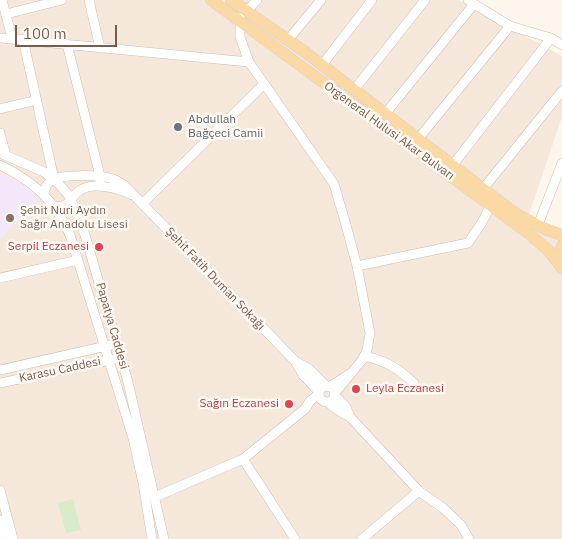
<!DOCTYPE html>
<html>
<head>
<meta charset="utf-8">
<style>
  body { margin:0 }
  #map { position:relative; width:562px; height:539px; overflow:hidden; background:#fdf6ec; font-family:"IBM Plex Sans",sans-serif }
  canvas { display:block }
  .scale { position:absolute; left:15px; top:25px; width:102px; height:22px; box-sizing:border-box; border:2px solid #7a5c4d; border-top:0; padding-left:6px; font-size:15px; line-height:18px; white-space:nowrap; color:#7a5c4d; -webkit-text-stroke:4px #fffaf3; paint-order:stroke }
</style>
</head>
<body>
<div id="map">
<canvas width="562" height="539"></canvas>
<div class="scale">100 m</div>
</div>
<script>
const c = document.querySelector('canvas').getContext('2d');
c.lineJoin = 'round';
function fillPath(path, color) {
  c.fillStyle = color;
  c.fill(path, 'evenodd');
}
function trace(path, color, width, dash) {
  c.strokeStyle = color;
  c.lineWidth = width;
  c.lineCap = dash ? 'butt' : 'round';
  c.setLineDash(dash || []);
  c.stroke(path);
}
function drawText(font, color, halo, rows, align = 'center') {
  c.font = font + ' "IBM Plex Sans",sans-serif';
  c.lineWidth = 5;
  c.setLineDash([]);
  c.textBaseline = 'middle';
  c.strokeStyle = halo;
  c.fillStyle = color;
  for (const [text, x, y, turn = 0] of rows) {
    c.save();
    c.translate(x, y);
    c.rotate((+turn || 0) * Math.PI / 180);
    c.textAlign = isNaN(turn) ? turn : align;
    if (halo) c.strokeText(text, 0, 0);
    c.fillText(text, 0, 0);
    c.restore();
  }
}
fillPath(new Path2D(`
  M0,0H249L253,3L256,0H459L562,56V117L529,214L562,239V539H0Z`), '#f5e8da');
fillPath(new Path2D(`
  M0,173L28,186L40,198L0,239Z`), '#f3e8fa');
fillPath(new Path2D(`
  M73,499L81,530L66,533L58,503Z`), '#d8ecc9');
const minor = new Path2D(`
  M2,0L12,38
  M89,0L100,48
  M468,0L510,26L551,38L562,45
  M247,11L257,0
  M6,14L62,0
  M240,18V37L249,62L334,184L346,225L357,266L370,333L367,350L363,359L334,394
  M0,38L249,62
  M23,39L54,179
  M288,40L321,0
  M67,44L100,176V186
  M322,65L372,0
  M354,90L425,0
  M0,109L37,100
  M385,114L474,4
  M0,133L6,156
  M418,139L510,26
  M0,153L44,172L59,184L70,197L85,235L128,382L164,539
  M0,165C34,182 54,199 70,235L133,438L143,483L152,539
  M452,166L551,38
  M483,189L562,91
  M44,193C45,188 47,183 52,180C62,174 98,175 110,178C115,179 119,182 124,185L295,361L309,369L326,386
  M142,204L264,84
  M54,206C69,209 69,198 79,191C93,181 118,188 132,195
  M538,225L562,163
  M357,266L468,243L481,224L491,205
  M0,278L78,260
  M364,356C387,361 397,368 414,383
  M295,361L303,375L319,392
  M0,370L111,345
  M0,383L115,359
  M319 394a8 8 0 1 1 16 0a8 8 0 1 1-16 0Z
  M329,387L351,373
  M334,395L346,407L350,417L419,491L443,508L461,525L469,539
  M327,402L341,412L350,417
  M243,459L295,539
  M0,490L13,539
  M155,497L243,459L305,409L310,401L319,394
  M0,520L5,539
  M362,539L419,491`);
const major = new Path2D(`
  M211,0L528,233L549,251L562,268
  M231,0L305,52L516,214L545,229L562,235
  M561,266L559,258L562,246`);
trace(minor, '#d1beb0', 10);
trace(major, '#dad1cd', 12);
trace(minor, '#fff', 9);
trace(major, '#fbd9a5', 11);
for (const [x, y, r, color] of [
  [178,127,5,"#6b7280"],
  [10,218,5,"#8d6e63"],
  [99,247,5,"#e0444e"],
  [356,389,5,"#e0444e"],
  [289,404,5,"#e0444e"]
]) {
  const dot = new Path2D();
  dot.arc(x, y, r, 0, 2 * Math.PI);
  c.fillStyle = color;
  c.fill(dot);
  trace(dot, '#fffaf3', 2);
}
drawText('12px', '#5b616d', '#fffaf3', [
  ["Abdullah",188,120],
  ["Bağçeci Camii",188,134]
], 'left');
drawText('12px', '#7a5c4d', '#fffaf3', [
  ["Orgeneral Hulusi Akar Bulvarı",389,131,36],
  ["Şehit Fatih Duman Sokağı",215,279,46],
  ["Papatya Caddesi",112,326,74],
  ["Karasu Caddesi",60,370,-12]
]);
drawText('12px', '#785e54', '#fffaf3', [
  ["Şehit Nuri Aydın",20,211],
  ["Sağır Anadolu Lisesi",20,225]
], 'left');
drawText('12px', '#be3a42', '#fffaf3', [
  ["Serpil Eczanesi",89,247],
  ["Leyla Eczanesi",366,389,"left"],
  ["Sağın Eczanesi",279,404]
], 'right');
</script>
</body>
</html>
